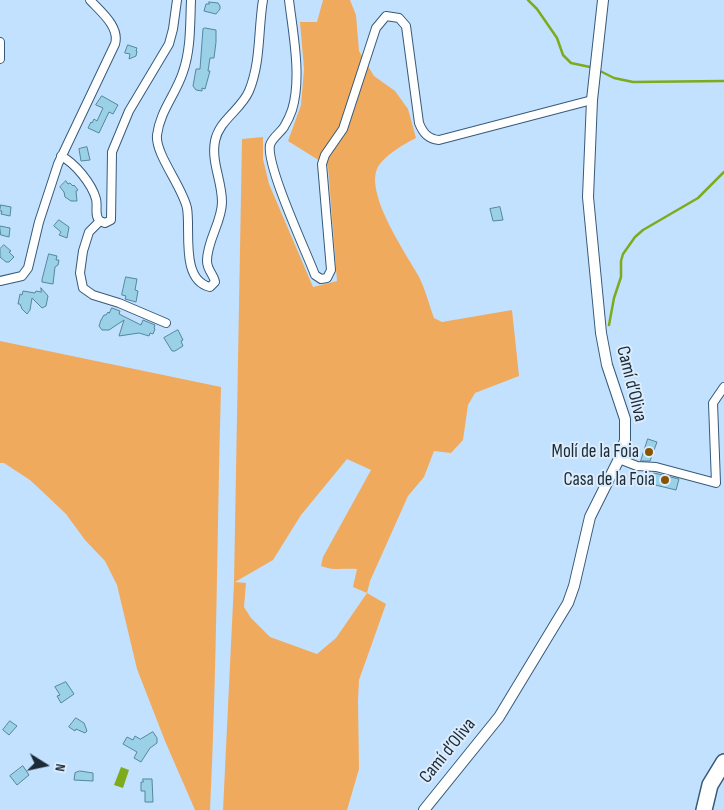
<!DOCTYPE html>
<html>
<head>
<meta charset="utf-8">
<style>
  body { margin:0 }
  #map { position:relative; width:724px; height:810px; overflow:hidden; background:#c2e1fe; font-family:"Sofia Sans Condensed",sans-serif }
  canvas { display:block }
  .north { position:absolute; left:20px; top:740px; width:50px; height:50px; -webkit-text-stroke:4px #dcecfb; paint-order:stroke; rotate:100deg; font-size:14px; font-weight:700; line-height:20px; text-align:center; color:#1b2a38 }
  .north::after { content:''; display:block; margin:auto; width:18px; height:22px; background:#1b2a38; clip-path:polygon(50% 0,100% 100%,50% 72%,0 100%) }
</style>
</head>
<body>
<div id="map">
<canvas width="724" height="810"></canvas>
<div class="north">N</div>
</div>
<script>
const c = document.querySelector('canvas').getContext('2d');
c.lineJoin = 'round';
function fillPath(path, color) {
  c.fillStyle = color;
  c.fill(path, 'evenodd');
}
function trace(path, color, width, dash) {
  c.strokeStyle = color;
  c.lineWidth = width;
  c.lineCap = dash ? 'butt' : 'round';
  c.setLineDash(dash || []);
  c.stroke(path);
}
function drawText(font, color, halo, rows, align = 'center') {
  c.font = font + ' "Sofia Sans Condensed",sans-serif';
  c.lineWidth = 4;
  c.setLineDash([]);
  c.textBaseline = 'middle';
  c.strokeStyle = halo;
  c.fillStyle = color;
  for (const [text, x, y, turn = 0] of rows) {
    c.save();
    c.translate(x, y);
    c.rotate((+turn || 0) * Math.PI / 180);
    c.textAlign = isNaN(turn) ? turn : align;
    if (halo) c.strokeText(text, 0, 0);
    c.fillText(text, 0, 0);
    c.restore();
  }
}
fillPath(new Path2D(`
  M323,0H350L356,15L359,51L374,76L395,91L408,109L416,138C404,144 383,156 377,169C366,195 405,252 418,275C425,288 429,304 434,318L442,322L512,310L519,376L475,393L468,405L463,440L451,453L434,451L424,477L408,496L370,581L367,593L386,604L359,680L358,700L359,769L347,810H223L234,582L242,139L263,137V159L269,184L313,287L337,281L328,166L288,141L301,105L304,69L300,22H317ZM347,459L371,470L323,557L321,566C333,571 344,568 357,569L353,587L367,593L336,638L317,654L270,637L251,618L244,607L246,583L235,582L273,560L301,515Z
  M0,341L221,387C217,528 217,669 210,810H195L165,741L137,669L117,585L105,561L85,540L66,514L45,494L30,480L4,463H0Z`), '#f0aa5d');
fillPath(new Path2D(`
  M121,767L129,770L123,788L114,785Z`), '#7dab1c');
trace(new Path2D(`
  M528,0L537,9L557,38L563,55L571,63L590,67
  M600,71L614,78L633,82L724,81
  M609,325L614,298L621,277V261L623,254L635,237L643,230L698,198L724,172`), '#7dab1c', 2.5);
const building = new Path2D(`
  M209,2L218,3L220,6V9L216,14L204,11L206,4H209Z
  M205,28L216,30V42L214,58H210L208,71H210L205,89L202,88V91L196,90L193,86L196,69H200L203,29Z
  M128,45L137,48L136,51H137L136,56L129,59L130,54L125,53Z
  M102,96L118,105L113,114L109,112L99,133L88,128L91,122L92,123L94,119L97,121L103,108L96,105Z
  M87,147L90,160L81,161L79,149Z
  M66,181L68,184L70,183L73,186L74,185L78,190L76,191L77,201H71L65,197L64,192L60,187Z
  M1,205L11,207L10,216L1,214L2,211H0Z
  M500,207L503,220L493,221L490,209Z
  M59,220L69,227L67,238L59,235L61,232L54,226Z
  M0,226L10,228L9,237L1,235Z
  M4,245L11,251L9,252L14,257L9,262H6L0,257V249Z
  M49,254L57,256L56,260H59L58,265L55,267L53,284L42,282V280Z
  M126,277L137,279L135,290L138,291L136,302L125,299L126,296L122,295Z
  M41,288L48,296L46,306L42,308L32,298L30,310L27,314L22,309L20,304H18L20,294L22,295L23,291L35,293L36,291L41,292Z
  M112,308L120,311L119,314L141,325L143,320L155,325L154,328L155,329L153,334L150,333L149,336L139,333L119,336L124,320L109,330H102L99,326L101,320L104,315H106L108,312L109,313Z
  M178,330L183,340L181,341L183,346L175,351H172L164,338Z
  M648,439L657,442L650,461H641Z
  M654,473L679,479L676,490L651,484Z
  M66,682L74,694L61,703L57,696L60,695L55,687Z
  M76,718L84,723L87,731L85,733L76,729L75,731L69,727Z
  M10,721L17,726L9,735L3,730Z
  M153,732L157,738V743L150,748L141,762L134,758L137,752L123,744L127,737L133,740L135,736L140,739Z
  M23,766L29,775L17,785L10,776Z
  M80,771L93,773V781L74,780L75,773Z
  M143,779H152L153,802H145V791H141V782H143Z`);
fillPath(building, '#9ad0e8');
trace(building, '#53879d', 1);
const minor = new Path2D(`
  M191,0C190,24 191,49 183,72C176,94 160,111 157,135C155,154 182,186 187,208C191,230 180,280 210,287L215,282C214,275 207,270 207,261C207,240 222,222 222,202C222,181 211,162 215,141C219,120 241,110 249,91C261,62 258,30 263,0
  M289,0C293,33 302,78 292,110C290,116 287,122 284,127C280,133 272,138 270,145C266,166 306,251 315,275L321,279L327,278L331,270L322,164L325,155L343,129L376,28L386,16L399,18L406,26L419,123C423,133 428,139 439,140L592,100
  M0,42V59
  M61,156C75,163 92,184 96,199C98,206 94,216 100,221
  M0,281L22,276L28,268L39,222L58,164L115,44C120,27 101,12 90,0
  M166,323L119,303L93,295L83,288L80,273L83,251L89,232L100,221L105,223L111,220L112,152L129,111L169,44L173,29L177,0
  M619,459L637,466L656,467L716,483L713,403L724,387`);
const tertiary = new Path2D(`
  M424,810L499,717L568,603L574,586L590,517L619,459L625,440V419L607,365L601,333L588,197L592,100L603,0`);
const motorway = new Path2D(`
  M704,810L710,785L724,762`);
trace(minor, '#385a79', 10);
trace(tertiary, '#385a79', 12);
trace(motorway, '#385a79', 18);
trace(minor, '#fff', 8);
trace(tertiary, '#fff', 10);
trace(motorway, '#fff', 15);
for (const [x, y, r, color] of [
  [649,452,5,"#895302"],
  [665,480,5,"#895302"]
]) {
  const dot = new Path2D();
  dot.arc(x, y, r, 0, 2 * Math.PI);
  c.fillStyle = color;
  c.fill(dot);
  trace(dot, '#dcecfb', 2);
}
drawText('19px', '#1b2a38', '#dcecfb', [
  ["Camí d’Oliva",631,384,76],
  ["Camí d’Oliva",448,751,-51]
]);
drawText('19px', '#1b2a38', '#dcecfb', [
  ["Molí de la Foia",639,452],
  ["Casa de la Foia",655,480]
], 'right');
</script>
</body>
</html>
